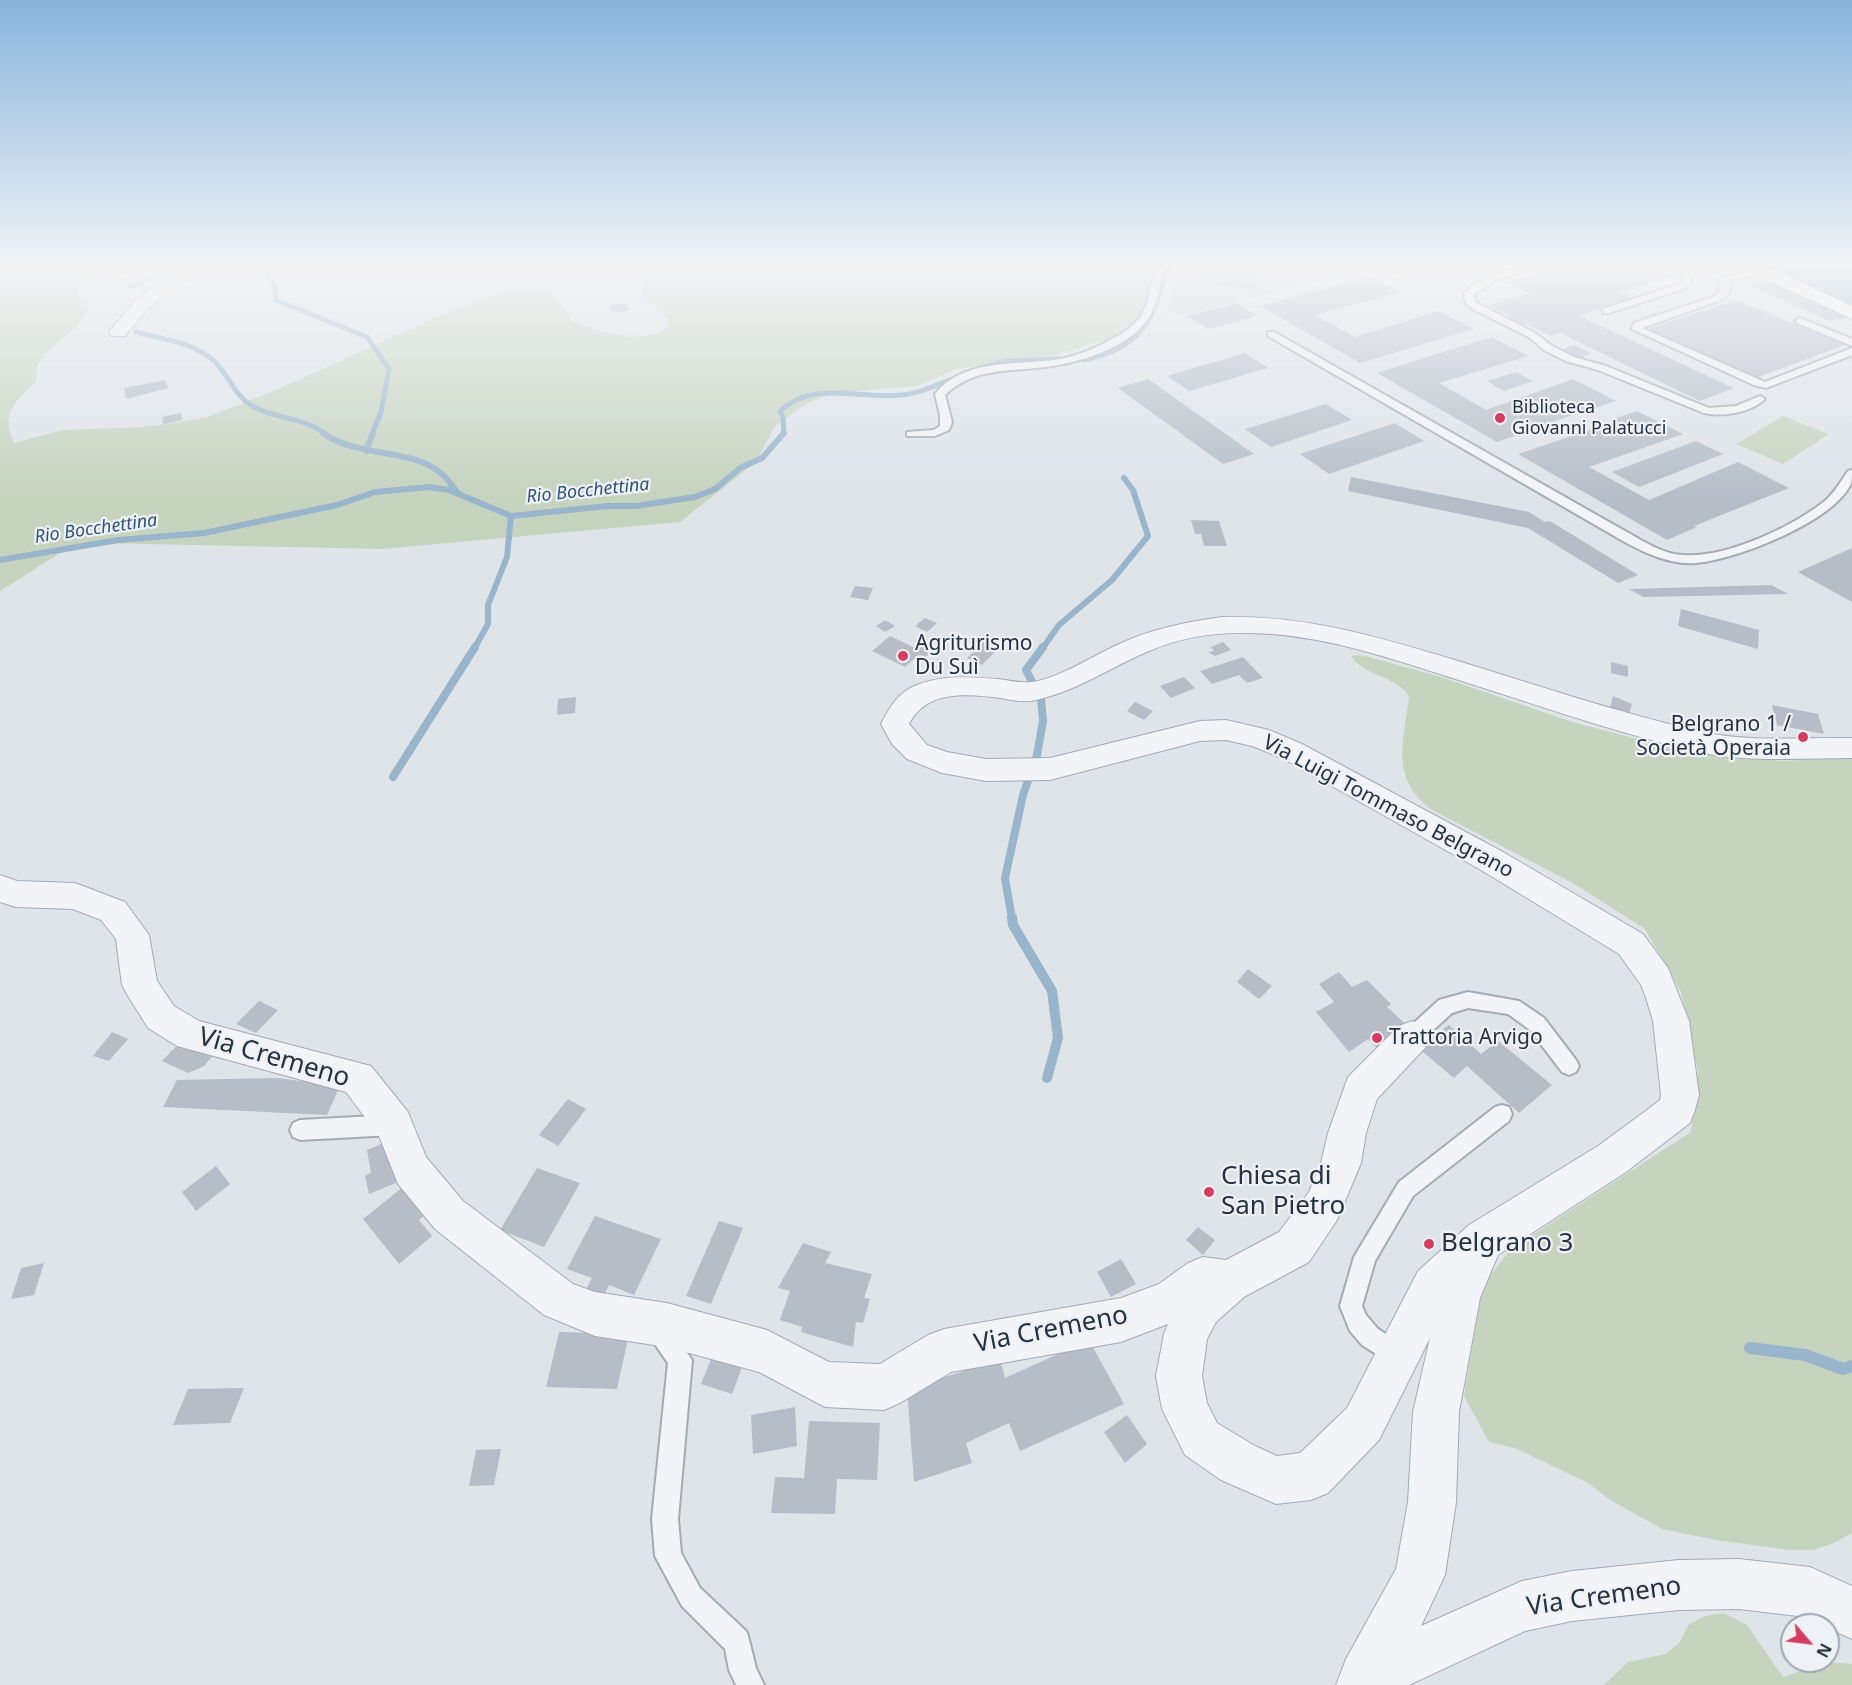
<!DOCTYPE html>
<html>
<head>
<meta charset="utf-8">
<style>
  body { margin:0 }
  #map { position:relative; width:1852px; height:1685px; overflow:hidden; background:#dfe4e9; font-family:"Noto Sans",sans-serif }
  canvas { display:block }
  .north { position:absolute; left:1780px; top:1613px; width:60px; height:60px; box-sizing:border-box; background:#eef2f6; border:2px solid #9ea5ae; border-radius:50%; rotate:118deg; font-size:16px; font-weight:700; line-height:24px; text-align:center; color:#273241 }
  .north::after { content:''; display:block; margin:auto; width:21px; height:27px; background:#d53d60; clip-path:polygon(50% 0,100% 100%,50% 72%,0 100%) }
</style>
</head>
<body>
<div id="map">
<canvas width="1852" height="1685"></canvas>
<div class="north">N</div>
</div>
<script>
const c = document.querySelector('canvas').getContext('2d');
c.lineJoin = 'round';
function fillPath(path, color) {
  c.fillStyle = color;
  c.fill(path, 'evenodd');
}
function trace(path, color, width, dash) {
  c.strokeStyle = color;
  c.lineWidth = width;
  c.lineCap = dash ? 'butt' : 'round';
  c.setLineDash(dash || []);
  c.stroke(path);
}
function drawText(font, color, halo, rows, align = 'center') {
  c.font = font + ' "Noto Sans",sans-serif';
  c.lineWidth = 4.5;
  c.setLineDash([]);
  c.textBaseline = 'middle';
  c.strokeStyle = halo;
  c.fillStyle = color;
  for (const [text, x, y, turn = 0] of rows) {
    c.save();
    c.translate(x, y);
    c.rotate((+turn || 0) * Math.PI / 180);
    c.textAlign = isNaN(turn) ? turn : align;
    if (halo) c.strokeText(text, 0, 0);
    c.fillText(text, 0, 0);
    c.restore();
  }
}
fillPath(new Path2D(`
  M1176,263H1373L1375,266L1186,315L1168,312Z`), '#cdd3db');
fillPath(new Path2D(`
  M0,263H108C95,268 81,279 78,293L89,311L74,329L44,354L37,366L36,381C15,403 0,411 14,443L62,430L144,427L205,418L276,390L437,317L505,290H550L573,322L610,334L632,337L656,334L667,327L669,320L642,298L644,269L636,263H1154L1147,300L1130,332L1053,356L957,369L917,386L833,393L807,403L774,427L757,461L680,522L382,549L99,543L60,553L0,591Z
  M1783,416L1829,434L1783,464L1736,444Z
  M1361,655L1441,677L1572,722L1691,753L1784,761L1852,757V1533L1834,1543L1813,1550H1789L1716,1540L1662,1529L1612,1501L1588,1483L1515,1448L1489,1442L1464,1396L1482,1286L1511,1249L1691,1132L1698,1071L1681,992L1645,929L1573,883L1432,810C1389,777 1404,743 1409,696C1395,675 1365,677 1351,656Z
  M1724,1613L1747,1625L1783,1677L1825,1662L1852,1664V1685H1604L1628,1662L1666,1654L1680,1642L1688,1625L1705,1616Z`), '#c6d3bf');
fillPath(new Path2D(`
  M1760,263H1852V305Z`), '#98b5cb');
trace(new Path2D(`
  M267,274L275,286L276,300L367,337L389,369L381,412L372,434
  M136,332C161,339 194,342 214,361C229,375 234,395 252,406C275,419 304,417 325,434
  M1083,360C1146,348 1152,318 1169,263
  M981,369L1006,361L1062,359
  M784,434L783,417L780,411C814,379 859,400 901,395C922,393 943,382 963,375`), '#98b5cb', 5);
trace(new Path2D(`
  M323,433C356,458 411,447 442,474C448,479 452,486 457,492
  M366,451L373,433
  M0,560L118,540L204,533L337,505L375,492L429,487L449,490L511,516L608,506H636L695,497L715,489L740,468L762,458L784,433
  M474,649L488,624V605L507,557L511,516
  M1042,649L1059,625L1112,580L1148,536L1133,490L1124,478`), '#98b5cb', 6);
trace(new Path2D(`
  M393,777L475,647
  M1012,919L1005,878L1023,795L1037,755L1043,721L1041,699L1026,670L1043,647`), '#98b5cb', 8);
trace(new Path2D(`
  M1012,917L1013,925L1052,991L1058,1038L1047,1078`), '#98b5cb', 10);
trace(new Path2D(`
  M1750,1348L1805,1355L1843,1369L1852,1366`), '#98b5cb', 12);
fillPath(new Path2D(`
  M137,263L150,264L124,274L115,272Z
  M1199,263H1258L1256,289L1195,283Z
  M1385,263L1402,272L1394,274L1377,265Z
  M1426,263H1466L1467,264L1437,269Z
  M1571,263H1643L1675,276L1621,292L1633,298L1579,316L1734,388L1700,401L1560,333L1551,336L1528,325H1522L1510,318L1512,317L1488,305L1530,293L1505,282Z
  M1690,263H1733L1742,267L1718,274Z
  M1370,276L1401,292L1315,315L1355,337L1439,311L1474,329L1360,363L1260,306Z
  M148,277L155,280L132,289L125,286Z
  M1766,279L1851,317L1830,321L1748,284Z
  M1736,300L1845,345L1756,378L1648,329Z
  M627,303L628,311L611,313L610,305Z
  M1236,303L1257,316L1208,329L1187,316Z
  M1491,337L1529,356L1439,383L1486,410L1573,379L1616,401L1524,431L1526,432L1497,442L1377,373Z
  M1574,345L1592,354L1579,358L1561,350Z
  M1245,353L1268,368L1189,391L1167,376Z
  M1516,372L1533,381L1504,391L1487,381Z
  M1148,379L1254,454L1223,464L1118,388Z
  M166,380L168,388L126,399L124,388Z
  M1326,404L1352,420L1271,447L1245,429Z
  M1637,411L1683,434L1589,467L1649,500L1738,462L1789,488L1694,526L1697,527L1667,540L1518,454L1613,422L1611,420Z
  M181,413L182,420L163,424L162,417Z
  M1395,423L1424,441L1329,474L1300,454Z
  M1696,441L1723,454L1639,487L1612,472Z
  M1351,477L1529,512L1545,522L1550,521L1638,575L1618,583L1528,528L1348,491Z
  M1191,520L1219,521L1227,546H1204L1201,534H1195Z
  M1852,548V602L1798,572Z
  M1771,585L1788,594L1643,597L1629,589Z
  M855,586L873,588L868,600L850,597Z
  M1681,609L1759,630L1758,649L1678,626Z
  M925,618L937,623L927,632L915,626Z
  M885,620L895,626L885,632L876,626Z
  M890,636L915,648L924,641L936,647L925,657L919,655L905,667L872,651Z
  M984,641L999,648L982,665L967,658Z
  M1223,642L1231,650L1215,656L1208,652L1214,651L1211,647Z
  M1243,657L1263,678L1247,683L1239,675L1212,684L1200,671Z
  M1611,662L1628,666V677L1611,673Z
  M1184,677L1195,688L1171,698L1160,686Z
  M1613,696L1632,704L1629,714L1610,708Z
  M576,697L575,713L557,715L558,699Z
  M1135,702L1153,711L1144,720L1127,711Z
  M1772,705L1818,714L1824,734L1777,725Z
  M1248,969L1272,986L1259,999L1237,982Z
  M1339,972L1352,987L1367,980L1391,1004L1387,1007L1411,1029L1377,1048L1368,1039L1349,1052L1316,1012L1334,1002L1319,984Z
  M259,1001L278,1010L256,1033L236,1024Z
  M1449,1025L1481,1054L1498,1041L1552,1085L1519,1113L1467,1066L1454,1078L1418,1048Z
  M112,1032L128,1039L109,1061L93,1056Z
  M185,1037L217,1051L204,1066L188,1073L162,1061Z
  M277,1078L340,1086L327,1115L163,1107L177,1080Z
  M568,1099L586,1109L558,1146L539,1135Z
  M396,1138L403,1180L369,1194L365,1176L371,1173L367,1150Z
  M216,1166L230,1184L196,1211L182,1192Z
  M537,1168L580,1183L544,1247L500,1230Z
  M403,1187L426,1214L419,1220L432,1236L399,1264L363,1219Z
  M595,1216L661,1239L634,1295L609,1285L602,1300L584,1293L592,1278L567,1269Z
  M719,1221L743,1228L711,1304L686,1296Z
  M1198,1227L1215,1240L1203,1255L1186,1240Z
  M803,1243L831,1252L825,1263L872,1274L864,1298L870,1299L863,1323L856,1322L853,1347L801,1332L802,1327L780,1320L790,1291L778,1288Z
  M1121,1259L1136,1284L1111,1297L1097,1272Z
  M44,1263L34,1295L11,1299L21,1268Z
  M559,1332L629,1334L617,1389L546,1387Z
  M1089,1340L1124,1404L1020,1451L1009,1423L966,1443L972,1463L914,1482L907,1388L961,1372L999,1354L1005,1378Z
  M714,1352L744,1362L732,1394L701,1384Z
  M244,1388L230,1423L173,1425L188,1389Z
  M795,1407L797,1446L753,1454L751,1415Z
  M1127,1415L1147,1444L1125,1463L1104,1432Z
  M809,1421L880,1423L877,1480L837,1479L835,1514L771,1513L775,1477L804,1478Z
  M501,1449L494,1485L469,1486L476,1450Z`), '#b6bdc6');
const service = new Path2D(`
  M1154,263H1162C1161,280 1160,297 1152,312C1134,349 1073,365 1036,368C1003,371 971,370 945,395L952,422L949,430L935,436H907V432L934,430L940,426V415L935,394C965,357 1018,366 1060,359C1077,356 1093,349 1108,341C1122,334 1136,326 1143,312C1151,297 1152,280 1154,263Z
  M1540,263H1555L1498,279L1474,294L1475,302L1535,333L1552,346L1574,357L1606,366L1709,408L1736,406L1760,396L1765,399C1750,413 1724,417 1704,413L1598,370L1566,361L1544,350L1529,337L1473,309L1466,303L1464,294C1482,273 1514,269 1540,263Z
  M1671,263H1680L1691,277L1689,287L1609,313H1603V309L1682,283L1683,279Z
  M1761,267L1765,270L1764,272L1730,281L1729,294L1721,300L1642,328L1765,382L1852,348V355L1766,388L1754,385L1632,329L1634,323L1715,296L1719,293V282L1724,277Z
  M1800,318L1852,339V346L1797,323L1795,321Z
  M1268,332H1274L1639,539C1652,546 1666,554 1682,555C1724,559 1793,527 1826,500C1835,492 1841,481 1848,471L1852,470C1852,474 1852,479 1851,483C1836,521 1735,560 1696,563C1670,565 1645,553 1623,541L1268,336Z
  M1468,992L1519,1001L1544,1018L1576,1060L1579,1066L1576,1072L1569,1075L1562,1072L1530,1030L1508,1014L1468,1008L1452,1013L1419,1043L1412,1045L1405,1043L1402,1037L1405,1031L1439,1000Z
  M1502,1105L1509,1107L1512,1114L1509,1121L1413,1196L1375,1261L1362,1306L1366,1315L1378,1329L1405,1347L1409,1355L1405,1363L1397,1367L1362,1345L1350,1331L1340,1306L1354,1257L1399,1182L1495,1107Z
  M393,1115L400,1118L403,1125L400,1132L393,1135L300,1140L293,1137L290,1130L293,1123L300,1120Z
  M665,1320L673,1323L676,1336L692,1360L678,1519L681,1553L700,1588L747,1632L756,1668L764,1685H736L729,1670L725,1649L682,1606L655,1556L652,1519L668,1363L652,1340L657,1323Z`);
const minor = new Path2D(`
  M0,263H12L10,267L0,270Z
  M189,263H208L148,308L125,336H111L109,332L136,300Z
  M645,263H683C675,272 659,272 648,270Z
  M1222,617C1307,615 1378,637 1458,661C1536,685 1614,711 1693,730C1744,743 1800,737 1852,738V758C1800,758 1745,763 1694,751C1609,731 1526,701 1443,675C1380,655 1318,634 1250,633C1216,632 1181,637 1149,651C1109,668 1074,693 1031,701C1021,702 1011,700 1001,698C968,694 927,689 909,724L927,745L947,752L986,759L1050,758L1200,721L1226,720L1269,730L1302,744L1503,852L1643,934L1668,968L1689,1021L1699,1095L1695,1110L1690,1123L1626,1172L1498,1255L1480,1298L1459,1412L1456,1502L1445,1575L1421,1626L1522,1581L1572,1571L1679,1560L1739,1559L1810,1567L1852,1586V1639L1828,1628V1625H1822L1806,1617L1739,1609L1679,1610L1572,1621L1525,1631L1409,1685H1336L1346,1659L1396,1569L1408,1502L1413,1412L1430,1338L1379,1440L1328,1493L1311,1500L1276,1504L1221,1480L1185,1455L1162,1409L1156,1376L1164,1334L1168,1324L1121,1342L951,1372L900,1403L884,1410L825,1407L759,1372L667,1347L595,1336L544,1315L435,1229L398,1184L379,1136L346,1092L177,1046L148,1028L128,996L122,985L116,939L101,920L73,909L16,907L0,902V875L17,881L75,883L125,902L149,935L157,981L174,1006L199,1021L371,1066L408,1112L426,1157L463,1201L573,1284L595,1292L667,1303L767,1330L829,1362L880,1364L928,1335L944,1329L1121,1298L1159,1284L1188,1263L1203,1257L1226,1260L1279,1232L1309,1192L1321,1163L1328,1133L1348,1077L1399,1026L1412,1021L1425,1026L1430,1037L1425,1048L1377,1099L1366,1133L1361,1163L1343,1206L1337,1220L1309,1262L1244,1297L1216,1322L1207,1339L1202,1376L1207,1403L1217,1423L1255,1446L1277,1456L1300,1453L1347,1408L1418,1271L1469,1225L1598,1146L1647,1110L1660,1100L1661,1095L1653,1021L1646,998L1641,985L1619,954L1481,870L1282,758L1252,746L1226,740L1200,741L1050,780L986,781L942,773L907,759L892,744L881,724C890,707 898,692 917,685C943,675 970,677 998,679C1012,681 1024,684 1038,681C1066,674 1091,657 1117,645C1150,629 1186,622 1222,617Z`);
const primary = new Path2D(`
  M1736,263H1759L1852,306V319L1739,267Z`);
trace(service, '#a4abb3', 4);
trace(minor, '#a4abb3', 2);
trace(primary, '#9da9b5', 3);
fillPath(service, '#f2f4f7');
fillPath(minor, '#f2f4f7');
fillPath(primary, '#fff');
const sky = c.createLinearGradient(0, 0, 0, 499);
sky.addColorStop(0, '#88b4dc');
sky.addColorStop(0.53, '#f1f3f5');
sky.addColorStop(1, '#f1f3f500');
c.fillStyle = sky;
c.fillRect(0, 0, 1852, 499);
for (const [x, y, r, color] of [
  [1500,418,6,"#d53d60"],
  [903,656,6,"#d53d60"],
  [1803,737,6,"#d53d60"],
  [1377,1038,6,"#d53d60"],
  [1209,1192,6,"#d53d60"],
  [1429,1244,6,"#d53d60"]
]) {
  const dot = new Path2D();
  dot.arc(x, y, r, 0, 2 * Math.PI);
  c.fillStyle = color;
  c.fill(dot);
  trace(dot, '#eef2f6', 2);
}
drawText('18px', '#273241', '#eef2f6', [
  ["Biblioteca",1512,408],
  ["Giovanni Palatucci",1512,429]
], 'left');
drawText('italic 18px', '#2f5577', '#eef2f6', [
  ["Rio Bocchettina",588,491,-6],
  ["Rio Bocchettina",96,529,-8]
]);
drawText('21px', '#273241', '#eef2f6', [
  ["Agriturismo",915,644],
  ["Du Suì",915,668],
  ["Belgrano 1 /",1791,725,"right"],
  ["Società Operaia",1791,749,"right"],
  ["Trattoria Arvigo",1389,1038]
], 'left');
drawText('21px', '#273241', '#eef2f6', [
  ["Via Luigi Tommaso Belgrano",1388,807,28]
]);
drawText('26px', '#273241', '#eef2f6', [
  ["Via Cremeno",274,1058,16],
  ["Via Cremeno",1051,1330,-11],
  ["Via Cremeno",1604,1597,-8]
]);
drawText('26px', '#273241', '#eef2f6', [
  ["Chiesa di",1221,1177],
  ["San Pietro",1221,1207],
  ["Belgrano 3",1441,1244]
], 'left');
</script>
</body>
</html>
